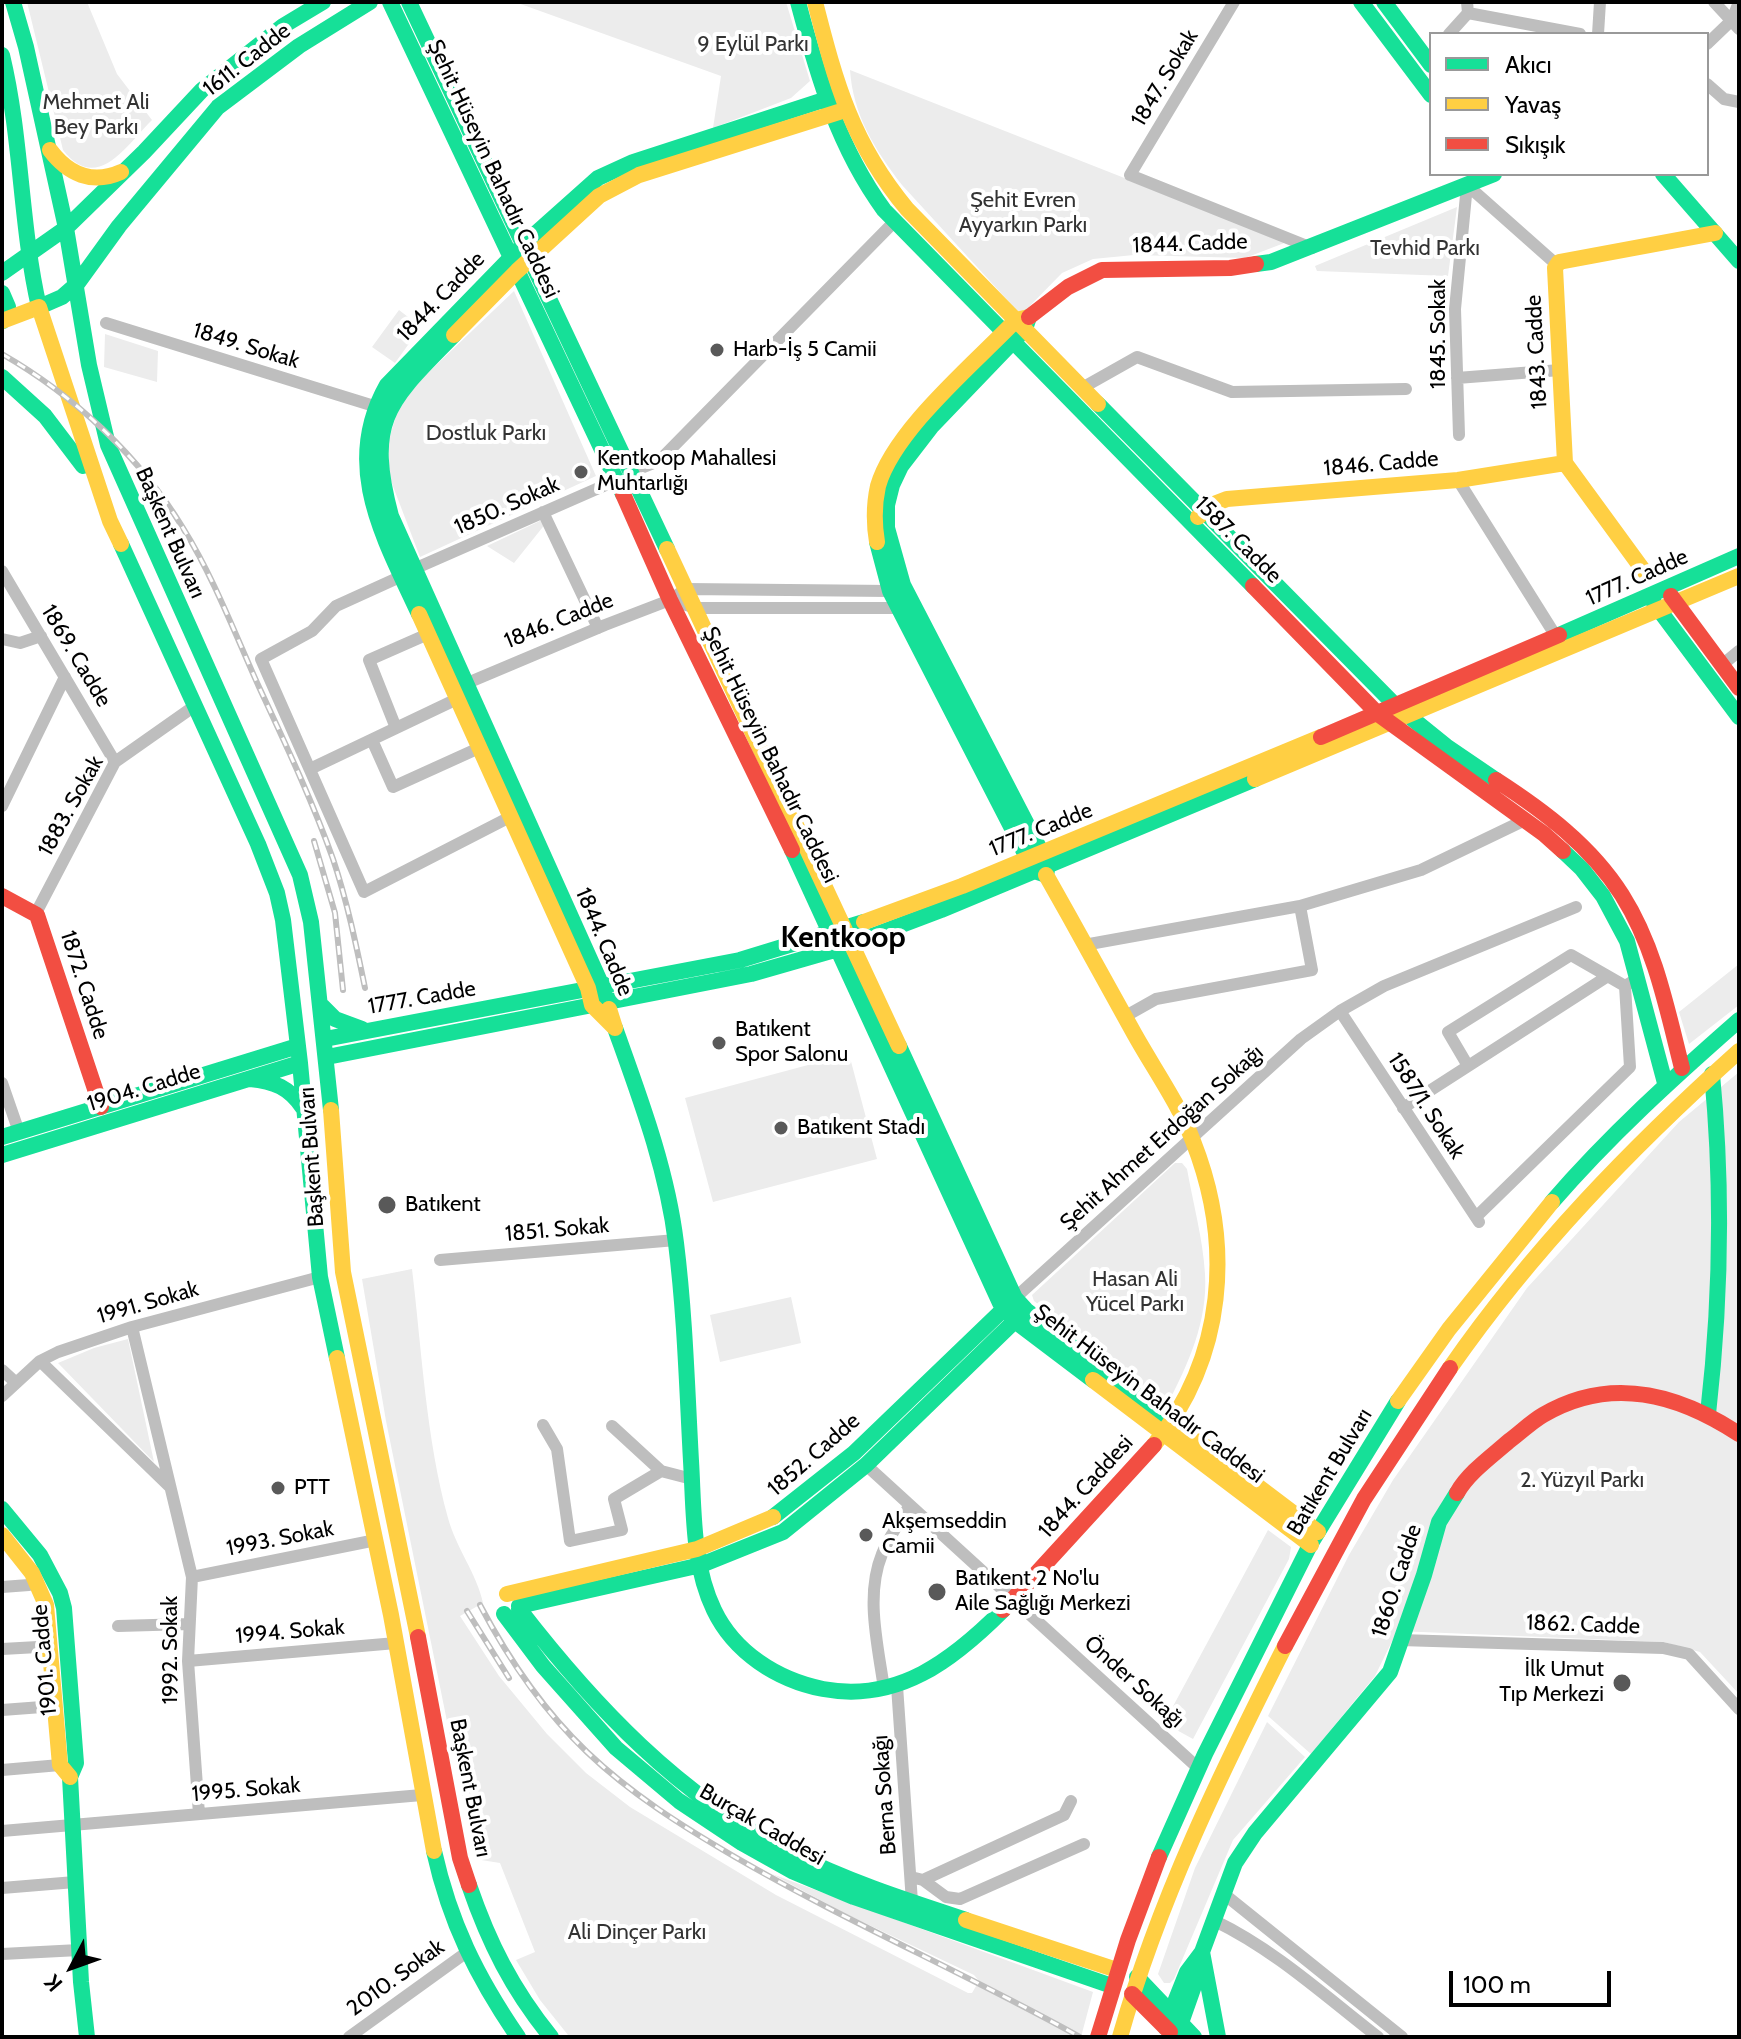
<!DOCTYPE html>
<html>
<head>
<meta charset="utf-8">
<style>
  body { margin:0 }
  #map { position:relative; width:1741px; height:2039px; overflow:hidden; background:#fff; font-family:Cabin,sans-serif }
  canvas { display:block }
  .frame { position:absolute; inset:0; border:4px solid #000; pointer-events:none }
  .legend { position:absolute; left:1429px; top:32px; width:280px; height:144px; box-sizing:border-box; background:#fff; border:2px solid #999; margin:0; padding:10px 14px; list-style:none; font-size:24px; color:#000 }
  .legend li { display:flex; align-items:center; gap:16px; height:40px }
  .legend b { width:40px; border:2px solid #999 }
  .north { position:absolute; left:32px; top:1927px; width:80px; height:80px; -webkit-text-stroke:6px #fff; paint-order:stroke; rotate:229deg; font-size:22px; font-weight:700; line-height:32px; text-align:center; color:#000 }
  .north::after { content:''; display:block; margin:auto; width:28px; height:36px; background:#000; clip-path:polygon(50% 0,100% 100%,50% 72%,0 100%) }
  .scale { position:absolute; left:1449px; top:1971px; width:162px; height:36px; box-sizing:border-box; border:4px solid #000; border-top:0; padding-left:10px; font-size:24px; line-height:28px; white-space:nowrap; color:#000; -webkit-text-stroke:6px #fff; paint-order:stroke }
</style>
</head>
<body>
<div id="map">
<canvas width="1741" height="2039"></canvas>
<div class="frame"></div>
<ul class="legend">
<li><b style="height:10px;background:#16e098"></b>Akıcı</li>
<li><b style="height:10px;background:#ffcf43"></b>Yavaş</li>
<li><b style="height:10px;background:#f24e42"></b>Sıkışık</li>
</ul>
<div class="north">K</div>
<div class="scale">100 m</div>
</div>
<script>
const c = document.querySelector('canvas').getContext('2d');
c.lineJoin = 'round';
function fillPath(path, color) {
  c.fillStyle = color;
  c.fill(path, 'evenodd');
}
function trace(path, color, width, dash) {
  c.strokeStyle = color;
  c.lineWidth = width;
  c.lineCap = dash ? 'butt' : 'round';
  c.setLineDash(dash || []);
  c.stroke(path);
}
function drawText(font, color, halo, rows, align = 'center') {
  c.font = font + ' Cabin,sans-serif';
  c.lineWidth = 8;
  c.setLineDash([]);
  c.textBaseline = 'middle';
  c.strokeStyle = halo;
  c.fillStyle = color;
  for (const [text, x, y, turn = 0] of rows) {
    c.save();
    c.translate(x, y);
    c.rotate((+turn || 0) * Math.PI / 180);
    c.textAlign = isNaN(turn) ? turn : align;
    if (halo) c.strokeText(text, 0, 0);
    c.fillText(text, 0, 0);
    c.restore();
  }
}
fillPath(new Path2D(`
  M27,2H87L117,74L152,120C126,146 97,194 63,150Z
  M515,2H786L810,81L791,98L713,128L721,76Z
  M850,70L1287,242L1245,258L1134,255L1093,259L1062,273L1021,315L902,185C875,150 853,115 850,70Z
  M1457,207L1448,276L1317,271L1315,266Z
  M514,291L596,476L420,557L391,481L388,465L389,439L397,413L412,388Z
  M399,310L421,327L395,363L372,347Z
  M105,334L158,351L157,382L104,367Z
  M544,519L546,523L514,563L487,546Z
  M1739,964V1005L1689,1044L1679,1012Z
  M849,1054L877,1159L713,1202L685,1098Z
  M1739,1072V1694L1700,1652L1664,1642L1397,1631L1375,1676L1311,1754L1268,1716L1349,1555L1393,1480L1527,1288L1679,1122Z
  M1175,1163H1182L1187,1169C1193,1203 1203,1239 1205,1274C1208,1321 1188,1365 1167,1405L1034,1301L1032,1295Z
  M412,1269C422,1352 426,1438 448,1518C456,1548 477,1574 483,1603L460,1616L499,1676L547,1734L586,1773L630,1807L776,1895L968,1993H972L979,1981L974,1975L846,1914L772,1874L1093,1992L1081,2037L568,2035L540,2000L516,1960L535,1952L500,1863L475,1859L386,1421L362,1279Z
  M791,1297L801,1343L720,1362L710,1315Z
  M128,1339L154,1462L58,1363L94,1348Z
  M1268,1530L1291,1547L1289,1559L1193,1739L1164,1723Z
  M1267,1722L1305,1757L1233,1840L1174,1979L1170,1983H1164L1158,1974L1195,1868Z`), '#ececec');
trace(new Path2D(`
  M1234,2L1130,175L1312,248
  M1714,2L1739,29
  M1468,13L1580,34
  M1449,34L1468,13L1467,2
  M1598,34L1600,2
  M1707,44L1732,20L1739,2
  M1707,84L1724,99L1739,102
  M1467,185L1556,264
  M106,323L374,406
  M1457,378L1560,370
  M1082,388L1137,357L1232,392L1406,389
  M1459,435L1455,309L1467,185
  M631,472L659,461L894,222
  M1458,480L1557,638
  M543,512L598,628
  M414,569L617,480
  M2,571L115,762
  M402,576L336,606L312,631L261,659L364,892L510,817
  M670,600L696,608H898L905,605
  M2,639L20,643L41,636
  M1722,665L1739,651
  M465,684L605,625L670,600L686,589L890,591L897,588
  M396,728L369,660L428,634
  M372,740L393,787L479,748
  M310,769L457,699
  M2,806L65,677
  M36,913L115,762L196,705
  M1084,945L1300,906L1421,870L1525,820
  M1340,1011L1479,1222
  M1124,1017L1156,999L1312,970L1300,906
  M1468,1066L1448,1032L1571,955L1625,986
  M2,1083L19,1132
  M1403,1108L1608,976
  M1476,1217L1630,1067L1625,986L1638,978
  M440,1260L676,1240
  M1015,1298L1301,1039L1340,1011L1384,986L1576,907
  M132,1327L192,1577L188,1661L199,1814
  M40,1361L170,1487
  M2,1370L15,1382
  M2,1396L40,1361L58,1352L132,1327L320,1277
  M543,1425L557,1449L570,1541L622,1530L614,1499L661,1471L692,1479
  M612,1426L661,1471
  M866,1465L1197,1767
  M192,1577L376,1540
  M2,1587L29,1585
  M118,1626L188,1624
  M1400,1640L1663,1648L1689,1654L1739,1709
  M2,1649L38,1647
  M188,1661L396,1643
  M897,1686L912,1902
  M884,1689C878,1645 865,1596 882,1554C889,1537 900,1521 910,1505
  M2,1710L42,1707
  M2,1770L60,1765
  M2,1831L422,1795
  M911,1877L923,1880L1064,1815L1071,1801
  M923,1880L946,1897L960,1899L1084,1844
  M2,1888L75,1882
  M1224,1894L1402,2037
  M1215,1921C1275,1950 1325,1996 1378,2037
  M2,1954L79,1950
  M349,2037L467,1952`), '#bebebe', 12);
trace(new Path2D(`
  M13,2L26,47L66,228L144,152L202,90L283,26L323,2
  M390,2L623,494
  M409,2L667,549
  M798,2C818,77 838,147 884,210L1253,586
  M1361,2L1431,95
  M1384,2L1431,65
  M2,55C22,138 20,224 39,307L62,297L77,284L119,226L218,107L299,46L370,2
  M1663,174L1739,261
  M1256,264L1271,262L1494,174
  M2,273L66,228L89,365L108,445L300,875L311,922L331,1110
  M2,293L8,307L3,321
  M454,335C389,401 365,419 391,516L602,986L609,1009
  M2,377L45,416L83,466
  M1098,404L1394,704L1446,746L1496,780
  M877,542L890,591L1034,871L1046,875L1048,865L903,585L887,528V505L892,485L901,466L931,427L1025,329L1029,317
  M121,544L258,844L277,893L283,920L300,1063L320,1277L337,1358
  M1654,603L1739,717
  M419,614C384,538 341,466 387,385L524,244L598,178L633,162L839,95
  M1559,635L1739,556
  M792,850L1000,1303L1015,1321L1093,1380
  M1563,851L1582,869L1603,896L1627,941L1665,1083
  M322,1006L335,1019L362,1029
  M615,1028C640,1098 667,1169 676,1243C685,1315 687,1388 691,1461C694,1510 692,1565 714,1610C734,1652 777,1680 823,1689C898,1703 953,1660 1003,1610
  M325,1039L740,960L864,922
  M899,1046L1015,1298L1026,1310L1174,1423
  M327,1057L751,974L838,949L941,910L1255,779
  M250,1079C274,1081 290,1088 303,1108
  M2,1137L298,1046
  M2,1155L300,1063
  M1552,1202C1609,1136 1674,1077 1739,1020
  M1708,1414C1721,1300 1723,1188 1712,1074
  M2,1509L40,1555L60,1593L64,1608L76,1763L70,1777L81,1982L87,2037
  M773,1517L854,1453L1011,1302
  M519,1606L701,1565L783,1532L866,1465L1022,1314
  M519,1609C594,1706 679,1796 789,1852C846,1881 905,1900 966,1920
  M504,1614L543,1666L616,1748L679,1801L742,1843L792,1871L854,1897L1112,1986
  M434,1851C450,1923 477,1977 518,2037
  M1159,1857L1205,1754L1311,1543L1398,1401
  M469,1885C489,1943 512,1989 551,2037
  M1137,1977L1194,2037
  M1165,2027L1187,1972L1202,1952L1195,1983L1176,2037
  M1218,2037L1202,1952L1235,1863L1255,1833L1390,1672L1424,1575L1439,1522L1457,1493`), '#16e098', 16);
trace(new Path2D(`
  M815,2C836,84 852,143 907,209L1098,404
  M50,150C68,174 92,185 121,172
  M2,321L39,307L110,521L121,544
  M454,335L517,271L599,196L639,175L845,110
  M1198,517L1214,504L1227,499L1458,480L1565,463
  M877,542C874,524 874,504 878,486C894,430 975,363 1016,320L1029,317
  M667,549L899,1046
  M1646,574L1565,463L1555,268L1559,262L1715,233
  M419,614L588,988L592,1005L615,1028L609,1009
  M1255,779L1739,576
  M1046,875C1076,928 1105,981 1135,1035C1154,1069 1179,1104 1193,1141C1234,1245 1225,1357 1154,1445
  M864,922L962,886L1321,737
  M331,1110L343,1272L418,1637
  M337,1358L391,1615L434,1851
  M1450,1368C1532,1250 1632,1147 1739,1051
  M1093,1380L1311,1545
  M1398,1401L1449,1329L1552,1202
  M1174,1423L1318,1532
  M2,1535L32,1573L46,1605L60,1765L70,1777
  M507,1594L697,1549L773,1517
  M966,1920L1117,1970
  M1120,2037C1159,1899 1221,1773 1285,1646`), '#ffcf43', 16);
trace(new Path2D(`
  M1029,317L1068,287L1102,270L1230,268L1256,264
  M623,494L670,600L792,850
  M1253,586L1378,714L1544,834L1563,851
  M1671,596L1739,688
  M1321,737L1559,635
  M1496,780C1544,811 1591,846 1622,895C1655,947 1667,1009 1682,1068
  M2,896L37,915L101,1107
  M1457,1493C1468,1473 1492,1456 1509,1441C1520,1433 1531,1422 1543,1415C1611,1375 1678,1394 1739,1434
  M1003,1610L1154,1445
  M418,1637L460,1858L469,1885
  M1285,1646L1364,1499L1450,1368
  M1132,1994L1170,2032
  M1098,2037L1128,1940L1159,1857`), '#f24e42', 16);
const rail = new Path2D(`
  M2,354C75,396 139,456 183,528C214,578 235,634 259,687C285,743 312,800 333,859C347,901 356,944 365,988
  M314,841L335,913L343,990
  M480,1605C509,1660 542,1709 587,1752C631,1794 682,1826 735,1857C847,1922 967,1974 1080,2037
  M467,1611L509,1678`);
trace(rail, '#bebebe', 6);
trace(rail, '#fff', 3, [9]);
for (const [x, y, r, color] of [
  [717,350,8,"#595959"],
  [581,472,8,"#595959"],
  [719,1043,8,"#595959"],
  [781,1128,8,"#595959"],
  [387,1205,10,"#595959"],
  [278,1488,8,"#595959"],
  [866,1535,8,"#595959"],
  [937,1592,10,"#595959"],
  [1622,1683,10,"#595959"]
]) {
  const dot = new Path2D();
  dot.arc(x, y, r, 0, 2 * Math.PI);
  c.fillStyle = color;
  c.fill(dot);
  trace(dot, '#fff', 3);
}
drawText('22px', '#333', '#fff', [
  ["9 Eylül Parkı",753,45],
  ["Mehmet Ali",96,103],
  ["Bey Parkı",96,128],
  ["Şehit Evren",1023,201],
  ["Ayyarkın Parkı",1023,226],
  ["Tevhid Parkı",1425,249],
  ["Dostluk Parkı",486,434],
  ["Hasan Ali",1135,1280],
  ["Yücel Parkı",1135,1305],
  ["2. Yüzyıl Parkı",1582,1481],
  ["Ali Dinçer Parkı",637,1933]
]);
drawText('22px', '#000', '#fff', [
  ["1611. Cadde",247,60,-38],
  ["1847. Sokak",1165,78,-59],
  ["Şehit Hüseyin Bahadır Caddesi",493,169,65],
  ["1844. Cadde",1190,244,-2],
  ["1844. Cadde",441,297,-46],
  ["1845. Sokak",1439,334,-90],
  ["1849. Sokak",246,346,17],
  ["1843. Cadde",1537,352,-93],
  ["1846. Cadde",1381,464,-5],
  ["1850. Sokak",507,506,-24],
  ["Başkent Bulvarı",170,533,66],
  ["1587. Cadde",1238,540,45],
  ["1777. Cadde",1637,578,-24],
  ["1846. Cadde",559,621,-22],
  ["1869. Cadde",76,656,59],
  ["Şehit Hüseyin Bahadır Caddesi",770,755,64],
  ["1883. Sokak",71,806,-61],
  ["1777. Cadde",1041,830,-22],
  ["1844. Cadde",604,942,67],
  ["1872. Cadde",84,985,72],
  ["1777. Cadde",422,998,-10],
  ["1904. Cadde",144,1088,-17],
  ["1587/1. Sokak",1426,1106,57],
  ["Şehit Ahmet Erdoğan Sokağı",1162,1138,-42],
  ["Başkent Bulvarı",312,1157,-94],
  ["1851. Sokak",557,1230,-5],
  ["1991. Sokak",148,1303,-16],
  ["Şehit Hüseyin Bahadır Caddesi",1149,1394,37],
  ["1852. Cadde",814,1455,-41],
  ["Batıkent Bulvarı",1330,1472,-59],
  ["1844. Caddesi",1086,1487,-48],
  ["1993. Sokak",280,1539,-11],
  ["1860. Cadde",1397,1581,-72],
  ["1862. Cadde",1583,1625,2],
  ["1994. Sokak",290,1632,-5],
  ["1992. Sokak",171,1650,-90],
  ["1901. Cadde",45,1660,-95],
  ["Önder Sokağı",1134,1682,42],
  ["Başkent Bulvarı",470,1788,79],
  ["1995. Sokak",246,1790,-5],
  ["Berna Sokağı",885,1795,-94],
  ["Burçak Caddesi",762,1825,30],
  ["2010. Sokak",396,1978,-36]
]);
drawText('22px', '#000', '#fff', [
  ["Harb-İş 5 Camii",733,350],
  ["Kentkoop Mahallesi",597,459],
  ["Muhtarlığı",597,484],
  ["Batıkent",735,1030],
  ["Spor Salonu",735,1055],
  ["Batıkent Stadı",797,1128],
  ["Batıkent",405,1205],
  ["PTT",294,1488],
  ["Akşemseddin",882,1522],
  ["Camii",882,1547],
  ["Batıkent 2 No'lu",955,1579],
  ["Aile Sağlığı Merkezi",955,1604],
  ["İlk Umut",1604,1670,"right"],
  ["Tıp Merkezi",1604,1695,"right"]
], 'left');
drawText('bold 30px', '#000', '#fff', [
  ["Kentkoop",843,938]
]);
</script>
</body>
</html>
